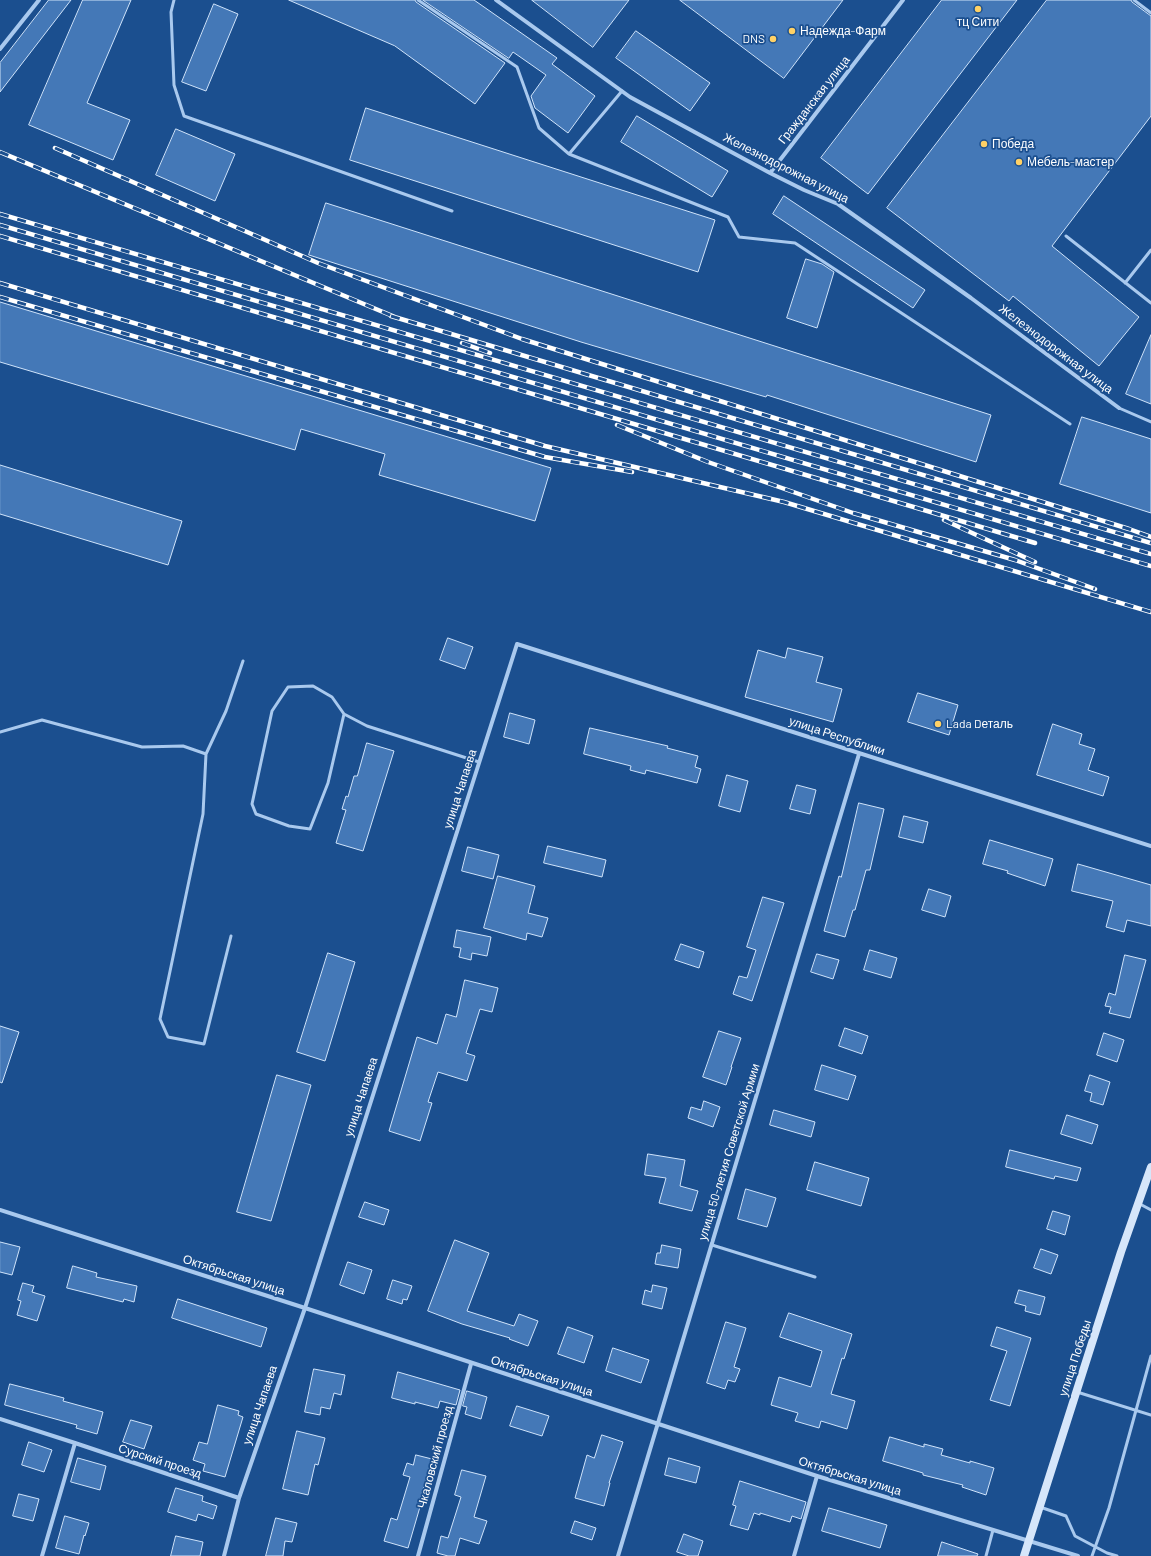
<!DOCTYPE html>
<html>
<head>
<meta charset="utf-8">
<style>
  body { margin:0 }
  canvas { display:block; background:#1b4f8f }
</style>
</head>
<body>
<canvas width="1151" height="1556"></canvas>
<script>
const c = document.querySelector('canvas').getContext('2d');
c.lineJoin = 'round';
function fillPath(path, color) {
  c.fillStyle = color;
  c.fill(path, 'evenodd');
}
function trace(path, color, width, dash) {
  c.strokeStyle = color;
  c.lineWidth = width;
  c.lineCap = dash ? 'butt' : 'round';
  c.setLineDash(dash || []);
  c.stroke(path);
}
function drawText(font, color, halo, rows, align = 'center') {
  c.font = font + ' Barlow,sans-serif';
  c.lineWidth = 3.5;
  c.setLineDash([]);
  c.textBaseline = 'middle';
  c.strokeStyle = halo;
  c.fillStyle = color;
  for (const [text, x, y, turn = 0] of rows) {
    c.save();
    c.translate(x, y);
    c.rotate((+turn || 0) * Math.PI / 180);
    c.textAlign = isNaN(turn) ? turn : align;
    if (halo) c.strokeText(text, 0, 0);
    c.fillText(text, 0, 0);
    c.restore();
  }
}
const building = new Path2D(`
  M49,0H71L0,92V63Z
  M83,0H131L87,103L130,120L113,160L29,125Z
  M289,0H415L416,2L505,63L475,104L395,46Z
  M423,0H474L557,58L552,64L595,96L568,133L535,108L531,96L546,75L513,52L509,58Z
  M532,0H629L593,47Z
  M680,0H843L784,78Z
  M942,0H1017L868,194L821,158Z
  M1047,0H1131L1132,2L1151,16V116L1052,246L1139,317L1099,366L1013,296L1009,301L887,208Z
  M214,4L238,14L206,91L182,82Z
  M636,31L710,83L690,111L616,58Z
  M366,108L715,220L698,272L350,160Z
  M637,116L728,171L712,197L621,142Z
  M176,129L235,154L215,201L156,175Z
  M784,196L925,290L913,308L773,214Z
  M326,203L991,415L976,462L767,395L766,397L581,342L309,255Z
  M806,259L822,264L834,272L817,328L787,318Z
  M0,302L551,468L535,521L379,475L385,454L301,429L295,450L0,362Z
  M1151,335V404L1126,394Z
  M1082,417L1151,439V513L1060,484Z
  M0,465L182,521L168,565L0,514Z
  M448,638L473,647L465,669L440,660Z
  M788,648L823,657L816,682L842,689L833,722L745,697L758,650L785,658Z
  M918,693L958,705L949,735L908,722Z
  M510,713L535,720L529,744L504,737Z
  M1053,724L1082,734L1079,744L1095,749L1088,770L1109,777L1103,796L1037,775Z
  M590,728L668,746L667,748L698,756L695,767L701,769L697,783L646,770L645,774L630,770L631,766L584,754Z
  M367,743L394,751L363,851L336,843L346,810L342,809L346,796L348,797L354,776H357Z
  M727,775L748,781L740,812L719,806Z
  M797,785L816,790L810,814L790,809Z
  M859,803L884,809L870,870H866L855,910H853L845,937L824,931L839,876L841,877Z
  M904,816L928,822L923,843L899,837Z
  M990,840L1053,859L1045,886L1007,873L1008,871L983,864Z
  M548,846L606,860L602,877L544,863Z
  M468,847L499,855L493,879L462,871Z
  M1078,864L1151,885V926L1127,920L1124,932L1106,927L1113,901L1072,891Z
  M498,876L535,886L528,913L548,918L542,937L527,933L526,940L484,928Z
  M929,889L951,896L945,917L922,910Z
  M763,897L784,903L752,1001L733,994L739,976L747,978L756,950L747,947Z
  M457,930L491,937L487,956L472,953L471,960L459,957L461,948L454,947Z
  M681,944L704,952L699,968L675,960Z
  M870,950L897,958L891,978L864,970Z
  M328,953L355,962L325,1061L297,1052Z
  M817,954L839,960L833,979L811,972Z
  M1125,955L1146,960L1130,1018L1109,1013L1111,1007L1105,1006L1109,993L1115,995Z
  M465,980L498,988L492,1012L480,1009L466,1053L475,1056L467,1081L438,1072L428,1102L432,1103L420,1141L389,1131L417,1037L437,1044L446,1014L456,1017Z
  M0,1026L19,1032L2,1083L0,1082Z
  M845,1028L868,1036L862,1054L839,1046Z
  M719,1031L741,1038L731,1067H732L726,1085L703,1077Z
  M1104,1033L1124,1040L1117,1062L1097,1055Z
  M822,1065L856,1076L848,1100L815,1090Z
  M277,1075L311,1085L271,1221L237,1212Z
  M1090,1075L1110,1082L1103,1105L1090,1101L1092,1093L1085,1091Z
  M704,1101L720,1107L713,1127L688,1118L691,1107L701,1110Z
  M774,1110L815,1122L811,1137L770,1125Z
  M1067,1115L1098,1125L1092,1144L1061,1134Z
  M1010,1150L1081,1168L1077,1181L1055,1176L1054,1179L1006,1167Z
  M648,1154L685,1160L680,1186L698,1191L692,1211L659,1203L666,1178L645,1175Z
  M815,1162L869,1178L861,1206L807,1190Z
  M746,1189L776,1198L767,1227L738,1219Z
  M365,1202L389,1210L384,1225L359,1217Z
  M1053,1211L1070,1216L1065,1235L1047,1229Z
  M455,1240L489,1253L467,1311L514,1326L519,1314L538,1321L528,1346L509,1339L510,1338L462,1324L428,1311Z
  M0,1242L20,1247L12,1275L0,1272Z
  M662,1245L681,1249L678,1268L655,1264L657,1253H660Z
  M1041,1249L1058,1255L1051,1274L1034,1268Z
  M348,1262L372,1270L364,1294L340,1285Z
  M73,1266L97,1273L96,1277L137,1286L134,1302L124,1299L123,1302L67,1288Z
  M393,1280L412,1286L407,1300L403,1299L402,1304L387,1299Z
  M23,1283L34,1286L32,1292L45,1296L37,1321L17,1315L21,1301L18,1300Z
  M653,1285L667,1288L662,1309L642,1304L645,1290L651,1292Z
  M1019,1290L1045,1297L1040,1315L1025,1311L1026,1306L1015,1303Z
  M178,1299L267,1328L261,1347L172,1318Z
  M789,1313L852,1334L844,1359L842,1358L831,1394L855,1401L847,1429L821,1421L819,1428L795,1421L798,1413L771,1405L779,1377L811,1387L822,1351L780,1337Z
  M726,1322L746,1328L734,1367L740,1369L735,1382L728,1380L725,1389L707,1383Z
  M568,1327L593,1336L584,1363L558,1354Z
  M997,1327L1031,1338L1010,1406L990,1400L1007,1351L991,1346Z
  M613,1348L649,1360L641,1383L606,1371Z
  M314,1369L345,1375L341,1395L334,1393L330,1409L321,1407L320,1415L305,1412Z
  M398,1372L460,1390L456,1405L440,1401L438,1408L415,1402V1404L392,1398Z
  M10,1384L64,1398L63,1401L103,1412L97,1434L76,1428L77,1425L5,1405Z
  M467,1391L487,1397L481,1419L465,1414L467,1407L463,1406Z
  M218,1405L239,1411L238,1415L243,1417L225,1477L203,1471L205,1464L193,1460L199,1442L207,1444Z
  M517,1406L549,1416L542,1436L510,1426Z
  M131,1420L152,1426L144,1449L123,1442Z
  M297,1431L325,1438L318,1465L315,1464L308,1495L283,1489Z
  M602,1435L623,1442L609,1483H610L604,1506L575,1498L587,1455L594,1458Z
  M890,1437L924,1447V1444L943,1449L941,1455L970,1463V1461L994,1468L986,1495L962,1487L963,1485L923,1475V1473L883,1461Z
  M29,1442L52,1450L44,1472L22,1465Z
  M416,1455L432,1459L420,1500H422L408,1548L384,1541L391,1518L397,1520L410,1477L403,1475L407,1463L413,1465Z
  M78,1458L106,1466L100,1490L71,1482Z
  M669,1458L700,1467L696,1483L665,1475Z
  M462,1470L486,1476L474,1517L487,1521L479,1544L460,1538L455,1556H448L437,1553L441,1536L448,1538L461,1497L455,1495Z
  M740,1481L806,1502L801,1519L792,1516L790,1522L760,1513V1515L754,1513L748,1530L730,1525L736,1506L733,1505Z
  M176,1488L203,1496L202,1501L217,1506L213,1519L198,1514L196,1521L168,1512Z
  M19,1494L39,1499L33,1521L13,1516Z
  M829,1508L887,1525L880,1548L822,1531Z
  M65,1516L89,1523L85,1536L84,1535L79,1554L56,1548Z
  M276,1518L297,1523L292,1542L285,1541L283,1556H266Z
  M575,1521L596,1528L592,1540L571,1533Z
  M684,1534L703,1541L698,1556H689L677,1552Z
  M176,1536L203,1542L200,1556H171Z
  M942,1542L978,1554L977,1556H938Z`);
fillPath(building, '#4478b7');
trace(building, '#cfe3fa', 1);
trace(new Path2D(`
  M174,0L171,12L174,85L184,116L452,211
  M418,0L517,67L539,128L569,154L622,91
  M1134,0L1151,13
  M569,154L728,217L739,237L795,243L1070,424
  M1066,236L1151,303
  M1125,283L1151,250
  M1119,408L1151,422
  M344,714L328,783L310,829L289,826L256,814L252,804L272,711L288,687L313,686L332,697L344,714L367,726L479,762
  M0,732L42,720L142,747L183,746L206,754L203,814L160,1019L168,1037L204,1044L231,936
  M206,754L226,711L243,661
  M1138,1203L1151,1210
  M712,1245L815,1277
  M1077,1392L1151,1415
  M1040,1507L1066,1516L1075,1536L1107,1553L1117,1556
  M986,1556L993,1530
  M1092,1556L1109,1508L1151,1356`), '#a9c9ee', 3);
trace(new Path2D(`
  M496,0L630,97L770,173L804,190L838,204L971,298L1119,408
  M0,49L39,0
  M770,173L903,0
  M0,1210L305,1308L817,1476L1078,1556
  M0,1419L75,1443
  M42,1556L75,1443L239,1498
  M224,1556L239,1498L305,1308L517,644L1151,846
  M418,1556L471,1364
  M618,1556L859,754
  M794,1556L817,1476`), '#a9c9ee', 4);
trace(new Path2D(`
  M1024,1556L1121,1252L1151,1167`), '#d6e6fa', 8);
const rail = new Path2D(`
  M55,148L318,263L522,339L1129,529L1151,537
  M0,152L395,317
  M0,214L1151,554
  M0,225L1151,566
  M0,236L1035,543
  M0,283L545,446L784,502L1151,612
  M0,297L545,457L632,472
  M391,316L1151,543
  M462,343L490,353
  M617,425L708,462L853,513L1015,560L1095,589
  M944,520L1035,562`);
trace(rail, '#fff', 4.5);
trace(rail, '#1b4f8f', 3, [9]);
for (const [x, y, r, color] of [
  [978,9,4,"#ffd166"],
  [792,31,4,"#ffd166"],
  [773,39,4,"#ffd166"],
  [984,144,4,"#ffd166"],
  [1019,162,4,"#ffd166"],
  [938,724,4,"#ffd166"]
]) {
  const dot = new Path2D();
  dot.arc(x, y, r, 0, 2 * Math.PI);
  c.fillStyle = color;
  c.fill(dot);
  trace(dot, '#1b4f8f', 1.5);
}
drawText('12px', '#fff', '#1b4f8f', [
  ["тц Сити",978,22,"center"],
  ["Надежда-Фарм",800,31],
  ["DNS",765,39,"right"],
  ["Победа",992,144],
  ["Мебель-мастер",1027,162],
  ["Lada Dеталь",946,724]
], 'left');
drawText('12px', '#fff', '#1b4f8f', [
  ["Гражданская улица",814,100,-52],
  ["Железнодорожная улица",786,168,27],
  ["Железнодорожная улица",1056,349,37],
  ["улица Республики",837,736,18],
  ["улица Чапаева",460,789,-72],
  ["улица Чапаева",361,1097,-72],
  ["улица 50-летия Советской Армии",729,1152,-73],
  ["Октябрьская улица",234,1275,18],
  ["улица Победы",1075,1358,-72],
  ["Октябрьская улица",542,1376,18],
  ["улица Чапаева",260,1405,-71],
  ["Чкаловский проезд",435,1457,-75],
  ["Сурский проезд",160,1461,18],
  ["Октябрьская улица",850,1476,17]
]);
</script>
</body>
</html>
